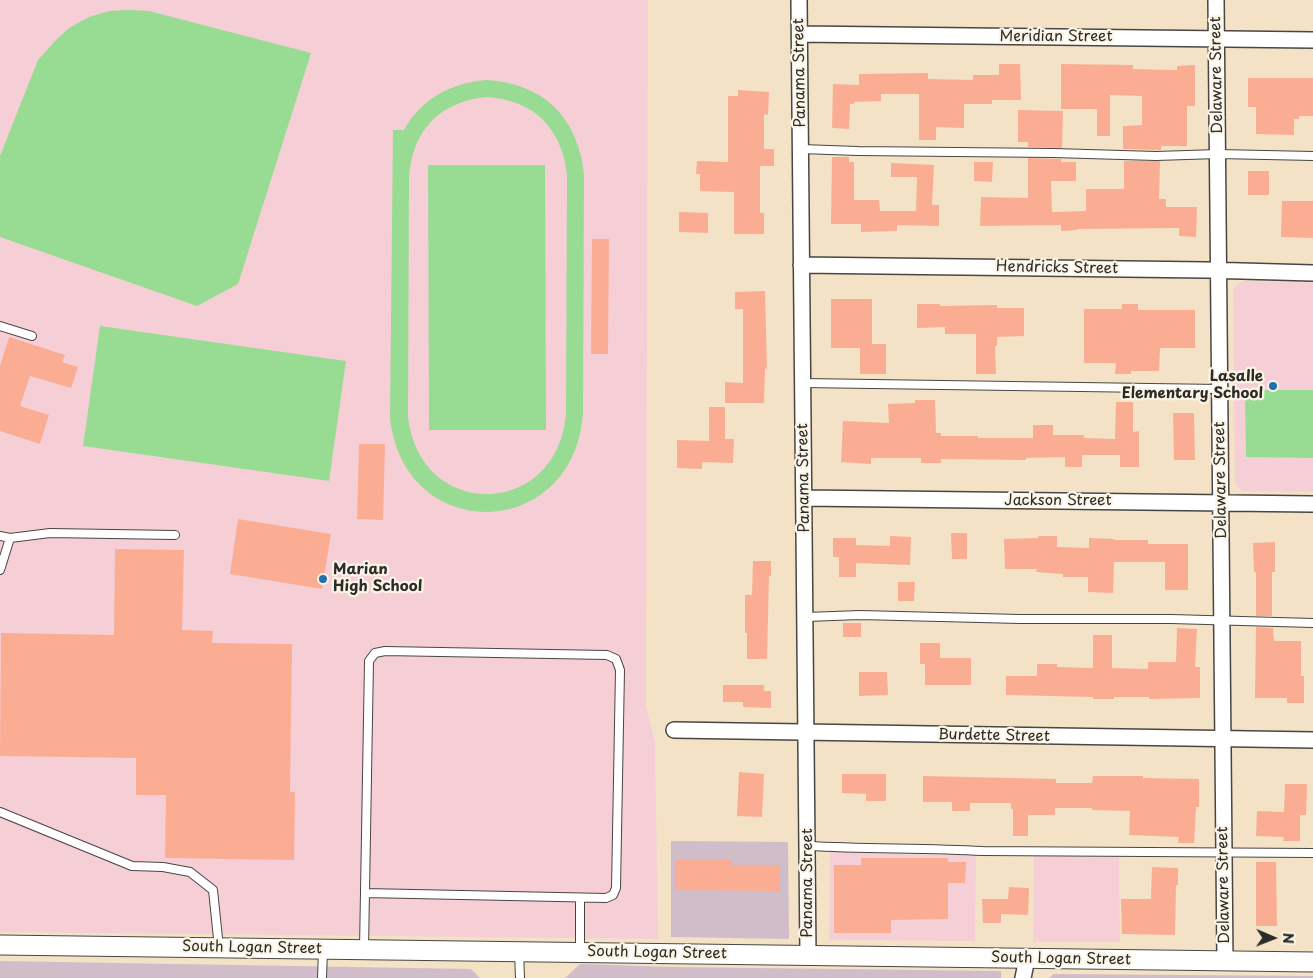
<!DOCTYPE html>
<html>
<head>
<meta charset="utf-8">
<style>
  body { margin:0 }
  #map { position:relative; width:1313px; height:978px; overflow:hidden; background:#f3e2c5; font-family:"Playpen Sans",sans-serif }
  canvas { display:block }
  .north { position:absolute; left:1248px; top:913px; width:50px; height:50px; -webkit-text-stroke:4px #fcf5e5; paint-order:stroke; rotate:91deg; font-size:14px; font-weight:700; line-height:20px; text-align:center; color:#2b2b2b }
  .north::after { content:''; display:block; margin:auto; width:18px; height:22px; background:#2b2b2b; clip-path:polygon(50% 0,100% 100%,50% 72%,0 100%) }
</style>
</head>
<body>
<div id="map">
<canvas width="1313" height="978"></canvas>
<div class="north">N</div>
</div>
<script>
const c = document.querySelector('canvas').getContext('2d');
c.lineJoin = 'round';
function fillPath(path, color) {
  c.fillStyle = color;
  c.fill(path, 'evenodd');
}
function trace(path, color, width, dash) {
  c.strokeStyle = color;
  c.lineWidth = width;
  c.lineCap = dash ? 'butt' : 'round';
  c.setLineDash(dash || []);
  c.stroke(path);
}
function drawText(font, color, halo, rows, align = 'center') {
  c.font = font + ' "Playpen Sans",sans-serif';
  c.lineWidth = 4.5;
  c.setLineDash([]);
  c.textBaseline = 'middle';
  c.strokeStyle = halo;
  c.fillStyle = color;
  for (const [text, x, y, turn = 0] of rows) {
    c.save();
    c.translate(x, y);
    c.rotate((+turn || 0) * Math.PI / 180);
    c.textAlign = isNaN(turn) ? turn : align;
    if (halo) c.strokeText(text, 0, 0);
    c.fillText(text, 0, 0);
    c.restore();
  }
}
fillPath(new Path2D(`
  M0,0H648L646,706L655,742L658,939L0,932Z
  M1244,281L1313,282V492L1243,491L1236,485L1235,479L1233,294V289L1239,283Z
  M830,852L976,856L975,941L829,940Z
  M1119,855L1120,942H1033L1034,856Z`), '#f6cfd6');
fillPath(new Path2D(`
  M671,841L788,842L789,939L671,937Z
  M0,961L471,969L480,978H0Z
  M580,964L672,967L1001,971V978H565Z
  M1053,974L1313,976V978H1050Z`), '#d1bdc9');
fillPath(new Path2D(`
  M128,10L149,11L311,53L238,284L197,306L0,237V156L38,60L57,39L69,28L89,17L109,11Z
  M486,80C543,83 578,117 584,174L583,413C574,542 404,546 390,418L393,130H404C421,99 451,83 486,80ZM486,97C534,100 562,128 567,175L566,413C558,519 420,522 408,417L409,178C412,131 439,102 486,97Z
  M428,165H545L546,430H429Z
  M100,326L346,361L329,481L83,446Z
  M1245,390H1313V458L1246,457Z`), '#98db93');
fillPath(new Path2D(`
  M999,64H1020L1021,100H992V104H964V128L936,127V140H919V94H881V101L854,102V104H850L849,129L832,128L833,84L859,85V74L928,73V79L973,80V75H999Z
  M1061,64L1133,65V69L1177,70V66L1195,65V106H1187V146H1161V150L1123,149V126L1142,125V96L1110,95V136H1097V109H1061Z
  M1248,78H1313V116H1299V119H1294V135L1256,134V107H1248Z
  M738,90L769,92L768,115L764,114V149H774V166H760V213H764V234H734V192L700,191V174H696L697,161L728,162V96H738Z
  M1018,110L1063,111L1062,148L1028,147V142H1018Z
  M832,157H849V162H854V200H879L880,211H916L917,177H891V163L934,165L932,205H939V226L897,225V231L861,232V224H831Z
  M1028,158L1061,159V162H1076V181H1051L1052,212L1086,211V189H1124V161H1160L1159,199H1166V207H1197L1196,237L1179,236V228L1077,229V230L1061,231V225L980,226L981,197L1028,198Z
  M974,162H993L992,182L974,181Z
  M1248,171H1269V195H1248Z
  M1282,201H1313V238L1281,237Z
  M679,212L708,213V233L679,232Z
  M592,239H609L608,354H591Z
  M765,291L767,369L765,368L764,403H725V382L743,383V309H735V292Z
  M831,299H872V344H886V374H860V348H831Z
  M917,304H940V306L997,305V308H1024V336L997,337V346H995L996,374H976V334H945V327L917,328Z
  M1122,304H1138V310H1195V348H1160L1159,371H1131V374H1115L1116,363H1084V309H1122Z
  M9,337L65,355L62,362L78,367L71,388L30,376L20,406L49,415L40,444L0,431V366Z
  M915,400H935L936,433H941V436H978V438H1033V425H1053V435H1084V438L1115,439L1116,402H1133V432L1139,431V467H1120V455H1082V467H1065V457L1026,458V460L941,459V463H921V458H871V464L841,462L843,421L889,423L888,404L915,403Z
  M709,407H725V439H734L733,463L702,462V469L677,468V440L709,441Z
  M1173,413H1194L1195,460H1174Z
  M359,444H385L383,520L357,519Z
  M238,519L331,534L322,589L230,574Z
  M951,533H967V559H952Z
  M890,536L911,537L910,565L856,563V577H839V557H833V538H856V545L890,546Z
  M1038,536H1057V547L1089,548V538L1114,539V540H1148V544H1188V590H1165V562H1114L1113,593L1088,592V577H1063V574L1036,572L1037,569H1005L1004,539L1038,538Z
  M1275,542V572H1272V616H1256V572H1254L1253,543Z
  M115,549L184,550L182,630L213,631L212,643L292,644L290,792H295L294,860L165,858L166,795H136V758L0,756L1,633L114,635Z
  M753,561H771V576H769L767,659H747V633H745V595H752Z
  M898,582H915L914,601H898Z
  M843,623H861V637H843Z
  M1256,627L1273,628L1274,641H1301V676H1304V703H1287V698H1255Z
  M1177,628L1197,629L1195,667H1200V698L1149,699V697H1114V699H1093V697L1006,695V676H1037V664H1057V667L1093,668V635H1112V668L1148,669V662H1176Z
  M920,643H940V658H971V685H925V664H920Z
  M859,672H887L888,695L859,696Z
  M723,685H764V691H771V708L743,707V702H723Z
  M739,772L764,774L762,817L737,816Z
  M842,774H886V801H866V794L842,793Z
  M923,776L1056,779V783H1092L1093,776H1143V778L1199,779V807H1196L1194,843H1178L1179,837L1129,835L1130,811L1092,810V808H1055V815H1028V836H1013V809H1011V803H970V811H952V802H923Z
  M1285,784H1307L1306,815H1300V841H1283L1284,837L1256,836L1257,811L1284,812Z
  M861,858H948V862H966L965,883H948V919L891,920V933H834V865H861Z
  M675,860H732V865H780V891L675,890Z
  M1256,862H1276L1277,926H1256Z
  M1152,867L1178,868V885H1176L1175,935L1122,934L1121,899H1151Z
  M1009,887L1029,888L1028,915L1001,914V923H983L982,899H1008Z`), '#fbad94');
const service = new Path2D(`
  M801,149L858,151L1053,153L1156,156L1218,154L1313,156
  M0,326L32,336
  M803,383L1220,389
  M0,536L10,538L50,533L175,535
  M0,570L10,538
  M806,617L860,615L1020,619H1171L1313,623
  M0,812L132,866L163,867L190,872L213,890L219,948
  M808,846C866,849 925,848 983,851L1313,853
  M580,898V952
  M364,949L369,661L375,653L385,651L607,655L616,659L620,670L616,888L613,895L606,898L365,893
  M519,951L520,978
  M322,978L323,950`);
const minor = new Path2D(`
  M799,0L808,955
  M1216,0L1225,961
  M800,34L1313,40
  M801,265L1206,270L1313,273
  M804,498L1313,504
  M674,730L1313,740
  M1023,978L1027,958`);
const tertiary = new Path2D(`
  M0,945L1313,962`);
trace(service, '#494642', 10);
trace(minor, '#494642', 18);
trace(tertiary, '#494642', 21);
trace(service, '#fff', 8);
trace(minor, '#fff', 15);
trace(tertiary, '#fff', 19);
for (const [x, y, r, color] of [
  [1273,386,5,"#1f6fb2"],
  [323,579,5,"#1f6fb2"]
]) {
  const dot = new Path2D();
  dot.arc(x, y, r, 0, 2 * Math.PI);
  c.fillStyle = color;
  c.fill(dot);
  trace(dot, '#fcf5e5', 2);
}
drawText('15px', '#2b2b2b', '#fcf5e5', [
  ["Meridian Street",1056,37],
  ["Panama Street",800,73,-91],
  ["Delaware Street",1217,75,-91],
  ["Hendricks Street",1057,268,1],
  ["Panama Street",804,478,-91],
  ["Delaware Street",1221,480,-91],
  ["Jackson Street",1058,501],
  ["Burdette Street",994,736,1],
  ["Panama Street",808,883,-90],
  ["Delaware Street",1224,885,-91],
  ["South Logan Street",252,948,1],
  ["South Logan Street",657,953,1],
  ["South Logan Street",1061,959,1]
]);
drawText('bold 15px', '#2b2b2b', '#fcf5e5', [
  ["Lasalle",1263,377],
  ["Elementary School",1263,394],
  ["Marian",333,570,"left"],
  ["High School",333,587,"left"]
], 'right');
</script>
</body>
</html>
